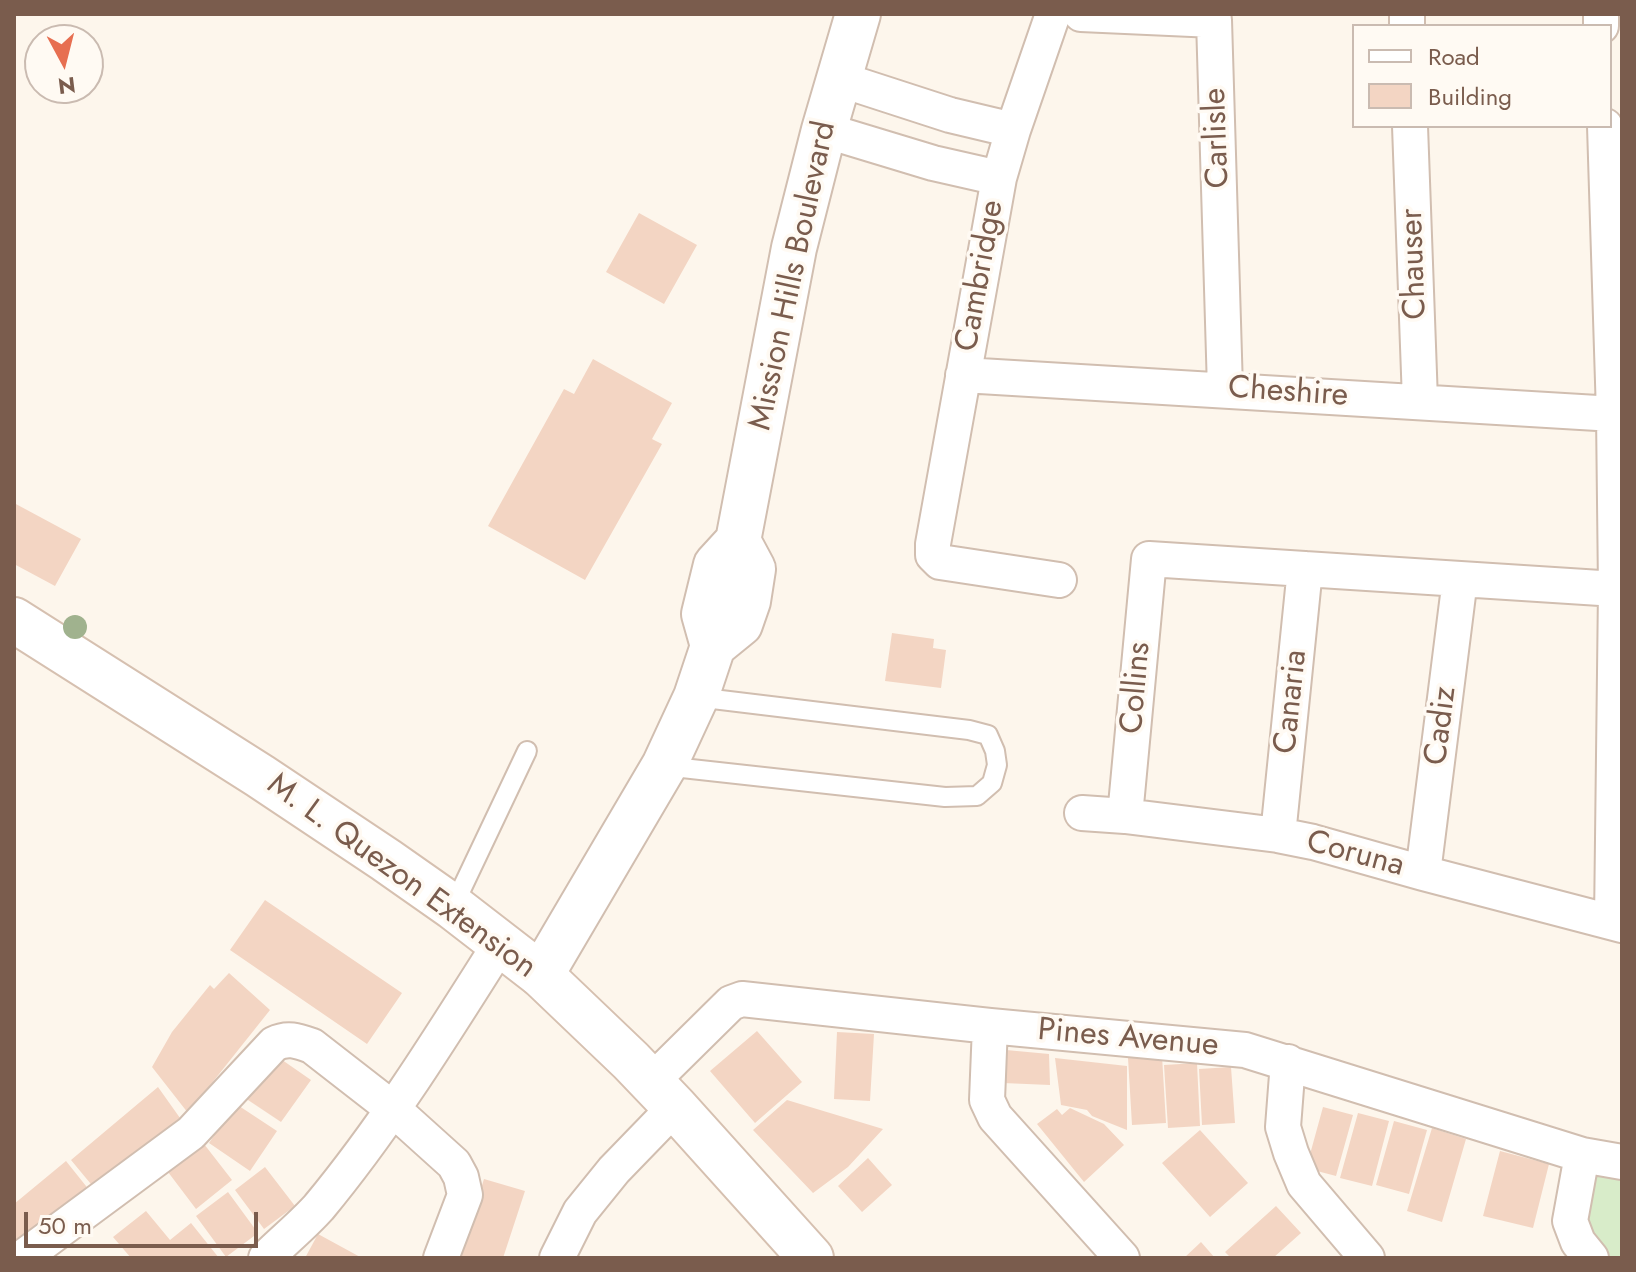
<!DOCTYPE html>
<html>
<head>
<meta charset="utf-8">
<style>
  body { margin:0 }
  #map { position:relative; width:1636px; height:1272px; overflow:hidden; background:#fdf6ec; font-family:Jost,sans-serif }
  canvas { display:block }
  .frame { position:absolute; inset:0; border:16px solid #7a5c4d; pointer-events:none }
  .legend { position:absolute; left:1352px; top:24px; width:260px; height:104px; box-sizing:border-box; background:#fffaf3; border:2px solid #cabbb1; margin:0; padding:10px 14px; list-style:none; font-size:24px; color:#7a5c4d }
  .legend li { display:flex; align-items:center; gap:16px; height:40px }
  .legend b { width:40px; border:2px solid #cabbb1 }
  .north { position:absolute; left:24px; top:24px; width:80px; height:80px; box-sizing:border-box; background:#fffaf3; border:2px solid #cabbb1; border-radius:50%; rotate:173deg; font-size:22px; font-weight:700; line-height:32px; text-align:center; color:#7a5c4d }
  .north::after { content:''; display:block; margin:auto; width:28px; height:36px; background:#e76f51; clip-path:polygon(50% 0,100% 100%,50% 72%,0 100%) }
  .scale { position:absolute; left:24px; top:1212px; width:234px; height:36px; box-sizing:border-box; border:4px solid #7a5c4d; border-top:0; padding-left:10px; font-size:24px; line-height:28px; white-space:nowrap; color:#7a5c4d; -webkit-text-stroke:6px #fffaf3; paint-order:stroke }
</style>
</head>
<body>
<div id="map">
<canvas width="1636" height="1272"></canvas>
<div class="frame"></div>
<ul class="legend">
<li><b style="height:10px;background:#fff"></b>Road</li>
<li><b style="height:22px;background:#f3d5c3"></b>Building</li>
</ul>
<div class="north">N</div>
<div class="scale">50 m</div>
</div>
<script>
const c = document.querySelector('canvas').getContext('2d');
c.lineJoin = 'round';
function fillPath(path, color) {
  c.fillStyle = color;
  c.fill(path, 'evenodd');
}
function trace(path, color, width, dash) {
  c.strokeStyle = color;
  c.lineWidth = width;
  c.lineCap = dash ? 'butt' : 'round';
  c.setLineDash(dash || []);
  c.stroke(path);
}
function drawText(font, color, halo, rows, align = 'center') {
  c.font = font + ' Jost,sans-serif';
  c.lineWidth = 7;
  c.setLineDash([]);
  c.textBaseline = 'middle';
  c.strokeStyle = halo;
  c.fillStyle = color;
  for (const [text, x, y, turn = 0] of rows) {
    c.save();
    c.translate(x, y);
    c.rotate((+turn || 0) * Math.PI / 180);
    c.textAlign = isNaN(turn) ? turn : align;
    if (halo) c.strokeText(text, 0, 0);
    c.fillText(text, 0, 0);
    c.restore();
  }
}
fillPath(new Path2D(`
  M1602,1170L1622,1173V1258H1608L1590,1236L1584,1222L1589,1177Z`), '#d8ecc9');
fillPath(new Path2D(`
  M639,213L697,245L664,304L606,272Z
  M593,359L672,403L652,439L662,444L585,580L488,526L564,389L574,394Z
  M14,503L81,539L55,586L14,564Z
  M892,633L934,639L933,648L946,650L941,688L885,681Z
  M265,900L402,993L367,1044L230,950Z
  M229,973L270,1010L188,1113L152,1067L172,1032L210,985L214,989Z
  M757,1031L802,1082L755,1123L710,1071Z
  M837,1032L874,1034L870,1101L834,1099Z
  M1006,1050L1049,1054L1050,1085L1003,1083Z
  M275,1055L311,1080L281,1122L245,1098Z
  M1162,1056L1166,1123L1132,1125L1128,1058Z
  M1055,1058L1127,1066V1130L1092,1116L1087,1110L1061,1105Z
  M1197,1063L1200,1126L1168,1128L1164,1065Z
  M1231,1067L1235,1123L1202,1125L1199,1069Z
  M158,1087L180,1118L95,1189L71,1160Z
  M787,1100L883,1129L848,1167L813,1193L753,1130Z
  M236,1104L277,1131L250,1171L209,1143Z
  M1323,1107L1353,1115L1336,1176L1317,1171L1309,1158Z
  M1070,1108L1104,1124L1124,1145L1084,1182L1037,1124L1057,1109L1062,1115Z
  M1358,1113L1389,1121L1372,1186L1340,1178Z
  M1394,1121L1427,1130L1409,1194L1376,1185Z
  M1432,1128L1466,1139L1442,1222L1407,1211Z
  M1200,1130L1248,1183L1210,1217L1162,1163Z
  M204,1144L232,1180L196,1209L168,1172Z
  M1500,1151L1549,1164L1533,1228L1483,1216Z
  M868,1158L892,1185L862,1212L838,1186Z
  M66,1161L90,1191L14,1253V1204Z
  M265,1167L295,1206L264,1229L235,1190Z
  M484,1179L525,1191L503,1258H459Z
  M228,1192L258,1233L226,1257L196,1216Z
  M1276,1206L1301,1233L1273,1258H1231L1225,1252Z
  M146,1211L170,1240L191,1223L219,1258H160L158,1256L157,1258H131L113,1237Z
  M318,1234L362,1258H305Z
  M1201,1242L1215,1258H1184Z`), '#f3d5c3');
const service = new Path2D(`
  M664,766L945,797L977,796L992,783L997,765L995,751L988,735L969,730L696,697
  M453,907L527,751`);
const minor = new Path2D(`
  M1053,14L1013,130L999,178L933,544V555L940,562L1059,580
  M1081,14L1214,20L1225,389
  M1407,14V26
  M1601,14V26
  M839,79L950,115L1013,130
  M1410,126L1420,401
  M1605,126L1614,414L1616,589L1612,922
  M824,130L933,163L999,178
  M963,375L1614,414
  M1082,813L1125,816L1278,835L1313,842L1423,873L1622,925
  M1125,816L1149,559L1616,589
  M1278,835L1305,569
  M1423,873L1460,579
  M990,1026L987,1100L995,1117L1122,1258
  M1288,1062L1283,1127L1291,1153L1304,1184L1367,1258
  M651,1082L731,1003L742,999L990,1026L1245,1050L1582,1155L1622,1162
  M1582,1155L1570,1221L1578,1242L1591,1258
  M22,1258L191,1133L274,1044C288,1037 298,1041 312,1046L393,1109L454,1164L461,1177L465,1195L441,1258
  M266,1258C283,1241 303,1225 319,1207C387,1125 443,1034 500,944
  M557,1258L580,1212L614,1170L675,1107`);
const tertiary = new Path2D(`
  M713,646L704,614L716,565L738,541L794,248L824,130L858,14
  M541,975L664,766L696,697L713,646L740,624L748,601L753,569L738,541`);
const secondary = new Path2D(`
  M14,620L260,776L386,860L453,907L541,975L631,1061L675,1107L811,1258`);
trace(service, '#d1beb0', 22);
trace(minor, '#d1beb0', 38);
trace(tertiary, '#d1beb0', 48);
trace(secondary, '#d6c0b0', 48);
trace(service, '#fff', 18);
trace(minor, '#fff', 34);
trace(tertiary, '#fff', 44);
trace(secondary, '#fff', 44);
c.fillStyle = '#a0b28e';
for (const [x, y] of [
  [75,627]
]) {
  c.beginPath();
  c.arc(x, y, 12, 0, 2 * Math.PI);
  c.fill();
}
drawText('32px', '#7a5c4d', '#fffaf3', [
  ["Carlisle",1218,138,-92],
  ["Chauser",1415,264,-92],
  ["Mission Hills Boulevard",794,276,-78],
  ["Cambridge",981,276,-80],
  ["Cheshire",1288,393,4],
  ["Collins",1137,688,-85],
  ["Canaria",1292,702,-84],
  ["Cadiz",1442,726,-83],
  ["Coruna",1355,855,15],
  ["M. L. Quezon Extension",401,877,36],
  ["Pines Avenue",1128,1039,5]
]);
</script>
</body>
</html>
